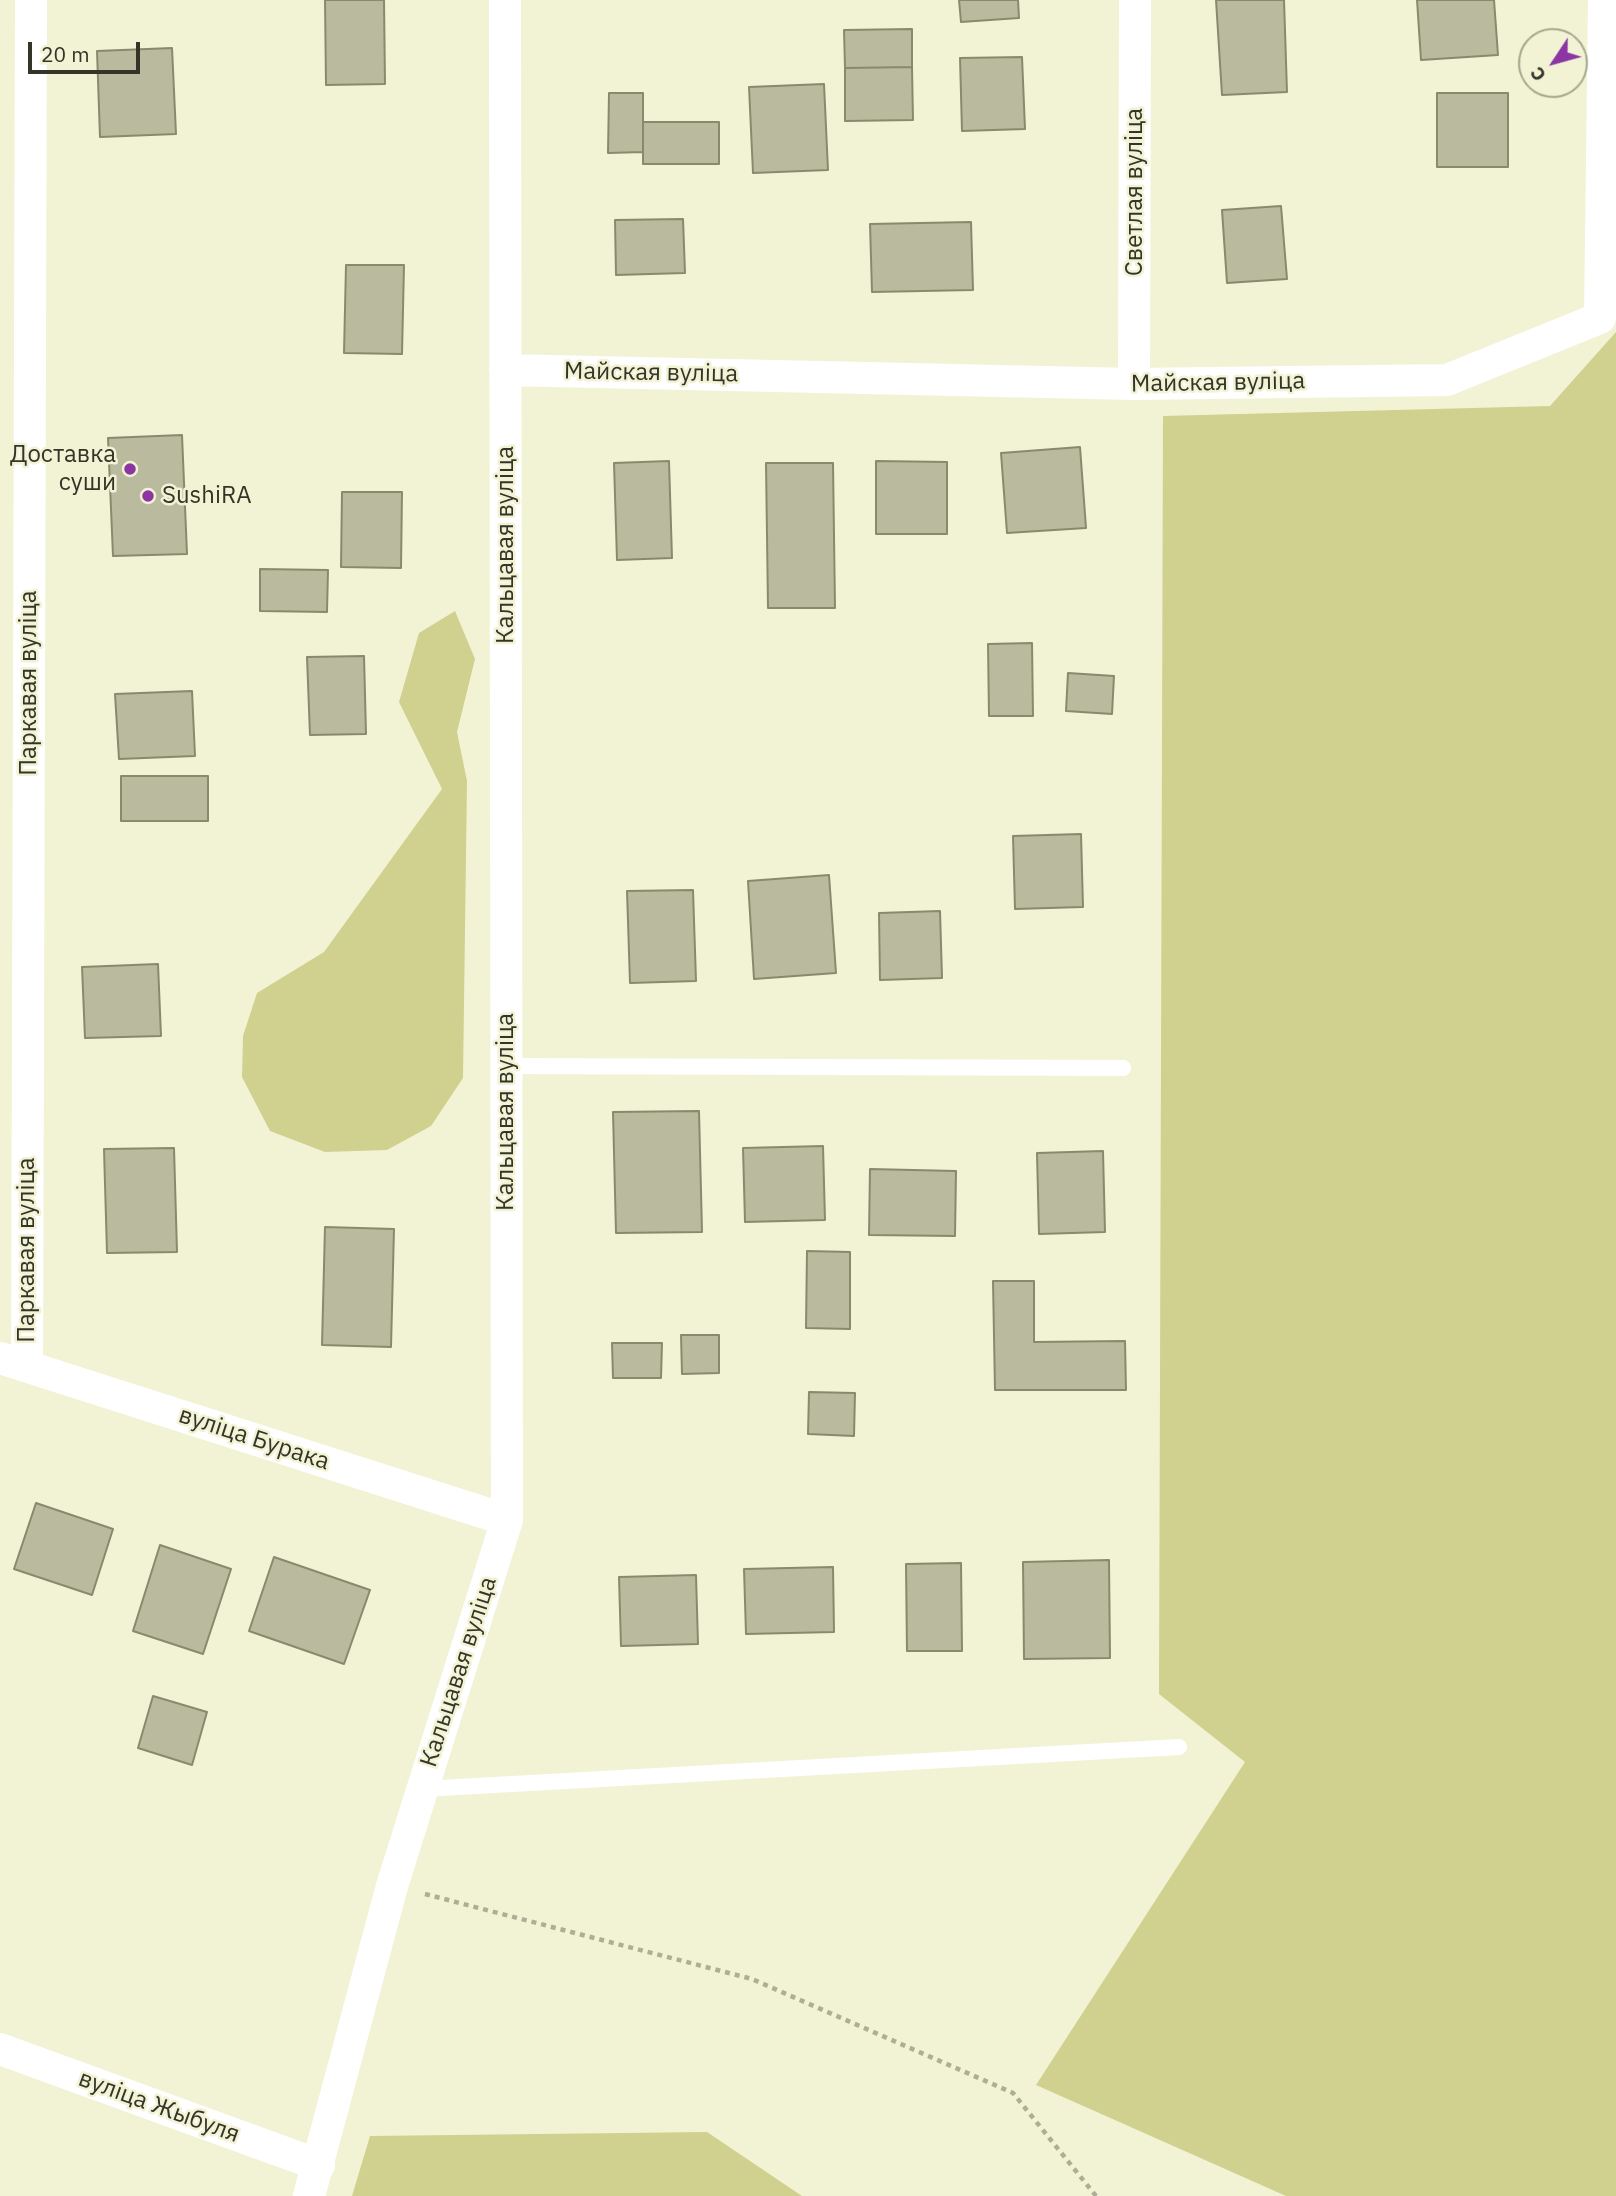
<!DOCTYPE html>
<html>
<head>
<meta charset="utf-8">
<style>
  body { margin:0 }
  #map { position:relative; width:1616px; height:2196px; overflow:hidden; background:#f2f3d4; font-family:"IBM Plex Sans",sans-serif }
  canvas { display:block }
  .north { position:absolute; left:1518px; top:28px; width:70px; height:70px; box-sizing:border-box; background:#f2f3d4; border:2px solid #a6a78f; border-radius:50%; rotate:234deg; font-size:19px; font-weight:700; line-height:28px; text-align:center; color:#343428 }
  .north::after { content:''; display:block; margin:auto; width:24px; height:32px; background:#8c36a3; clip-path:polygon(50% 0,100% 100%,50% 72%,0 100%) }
  .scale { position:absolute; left:28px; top:42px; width:112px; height:32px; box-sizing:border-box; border:4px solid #343428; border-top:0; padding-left:9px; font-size:21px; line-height:24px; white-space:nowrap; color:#343428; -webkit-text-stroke:5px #f2f3d4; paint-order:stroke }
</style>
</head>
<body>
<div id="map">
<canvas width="1616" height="2196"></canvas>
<div class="north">С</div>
<div class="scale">20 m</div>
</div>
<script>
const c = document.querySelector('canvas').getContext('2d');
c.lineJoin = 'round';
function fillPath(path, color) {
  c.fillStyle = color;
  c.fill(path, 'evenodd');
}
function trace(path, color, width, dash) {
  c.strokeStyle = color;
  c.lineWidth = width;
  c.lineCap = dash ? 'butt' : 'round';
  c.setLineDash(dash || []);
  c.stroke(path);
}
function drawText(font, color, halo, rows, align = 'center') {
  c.font = font + ' "IBM Plex Sans",sans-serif';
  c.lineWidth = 5;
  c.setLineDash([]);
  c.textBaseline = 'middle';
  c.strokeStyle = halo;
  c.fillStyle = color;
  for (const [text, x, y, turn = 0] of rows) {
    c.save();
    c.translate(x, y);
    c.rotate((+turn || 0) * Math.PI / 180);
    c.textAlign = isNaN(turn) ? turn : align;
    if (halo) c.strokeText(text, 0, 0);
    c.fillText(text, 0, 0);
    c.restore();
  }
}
fillPath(new Path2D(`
  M1616,332V2196H1286L1036,2085L1245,1762L1159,1694L1163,416L1550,406Z
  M455,611L475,659L457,732L467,781L463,1078L431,1126L387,1150L325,1152L270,1131L242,1077L243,1036L257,993L324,952L442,789L399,702L419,633Z
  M707,2132L802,2196H352L370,2136Z`), '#d0d08f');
const building = new Path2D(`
  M325,0H384L385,84L326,85Z
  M959,0H1018L1019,18L961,22Z
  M1216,0H1284L1287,92L1222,95Z
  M1417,0H1494L1498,55L1421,60Z
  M912,29V67L845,68L844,30Z
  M172,48L176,134L100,137L97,51Z
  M1022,57L1025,129L962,131L960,58Z
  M912,67L913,120L845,121V68Z
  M824,84L828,170L753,173L749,87Z
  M609,93H643V152L608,153Z
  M1437,93H1508V167H1437Z
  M643,122H719V164H643Z
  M1281,206L1287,279L1227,283L1222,210Z
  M683,219L685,273L616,275L615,220Z
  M971,222L973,290L872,292L870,224Z
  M346,265H404L402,354L344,353Z
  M182,435L187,554L113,556L108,438Z
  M1080,447L1086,528L1007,533L1001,453Z
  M669,461L672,558L617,560L614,463Z
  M876,461L947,462V534H876Z
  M766,463H833L835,608H768Z
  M342,492H402L401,568L341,567Z
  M260,569L328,570L327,612L260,611Z
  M1032,643L1033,716H989L988,644Z
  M364,656L366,734L310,735L307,657Z
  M1068,673L1114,676L1112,714L1066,711Z
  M192,691L195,756L119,759L115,694Z
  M121,776H208V821H121Z
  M1081,834L1083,907L1015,909L1013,836Z
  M829,875L836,973L754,979L748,881Z
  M693,890L696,981L630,983L627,891Z
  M940,911L942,978L880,980L879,913Z
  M158,964L161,1036L85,1038L82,967Z
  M699,1111L702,1232L616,1233L613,1112Z
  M823,1146L825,1220L745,1222L743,1148Z
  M174,1148L177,1252L107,1253L104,1149Z
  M1103,1151L1105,1232L1039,1234L1037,1153Z
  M870,1169L956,1171L955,1236L869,1235Z
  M325,1227L394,1229L391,1347L322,1345Z
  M807,1251L850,1252V1329L806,1328Z
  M993,1281H1034V1342L1125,1341L1126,1390H995Z
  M681,1335H719V1373L682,1374Z
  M612,1343H662L661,1378H613Z
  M809,1392L855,1393L854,1436L808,1434Z
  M36,1503L113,1529L92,1595L14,1569Z
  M160,1545L231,1569L203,1654L133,1631Z
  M274,1557L370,1590L344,1664L249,1631Z
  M1109,1560L1110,1658L1024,1659L1023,1562Z
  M961,1563L962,1651H907L906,1564Z
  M833,1567L834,1632L746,1634L744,1569Z
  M696,1575L698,1644L621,1646L619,1577Z
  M153,1696L207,1712L192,1765L138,1748Z`);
fillPath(building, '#babb9e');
trace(building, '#89896d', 2);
trace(new Path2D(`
  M425,1894L752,1979L1013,2093L1096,2196`), '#adae96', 4.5, [5, 5]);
trace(new Path2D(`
  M506,1066L1123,1068
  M422,1789L1179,1747`), '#fff', 16);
trace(new Path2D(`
  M505,370L1134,384L1447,380L1600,318L1604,0
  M1134,384L1135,0
  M0,1358L507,1520
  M27,1366L31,0
  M0,2049L319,2165
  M309,2196L392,1886L507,1520L505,0`), '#fff', 32);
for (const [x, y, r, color] of [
  [130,469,7,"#8c36a3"],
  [148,496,7,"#8c36a3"]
]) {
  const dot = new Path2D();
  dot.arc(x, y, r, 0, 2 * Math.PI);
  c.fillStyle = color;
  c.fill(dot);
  trace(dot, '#f2f3d4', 2.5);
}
drawText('24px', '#343428', '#f2f3d4', [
  ["Светлая вуліца",1135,192,-90],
  ["Майская вуліца",651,373,1],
  ["Майская вуліца",1218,383,-1],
  ["Кальцавая вуліца",506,545,-90],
  ["Паркавая вуліца",29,683,-90],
  ["Кальцавая вуліца",506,1112,-90],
  ["Паркавая вуліца",27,1250,-90],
  ["вуліца Бурака",254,1439,18],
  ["Кальцавая вуліца",459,1672,-72],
  ["вуліца Жыбуля",159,2107,20]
]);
drawText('24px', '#343428', '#f2f3d4', [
  ["Доставка",116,455],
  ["суши",116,483],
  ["SushiRA",162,496,"left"]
], 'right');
</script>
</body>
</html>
